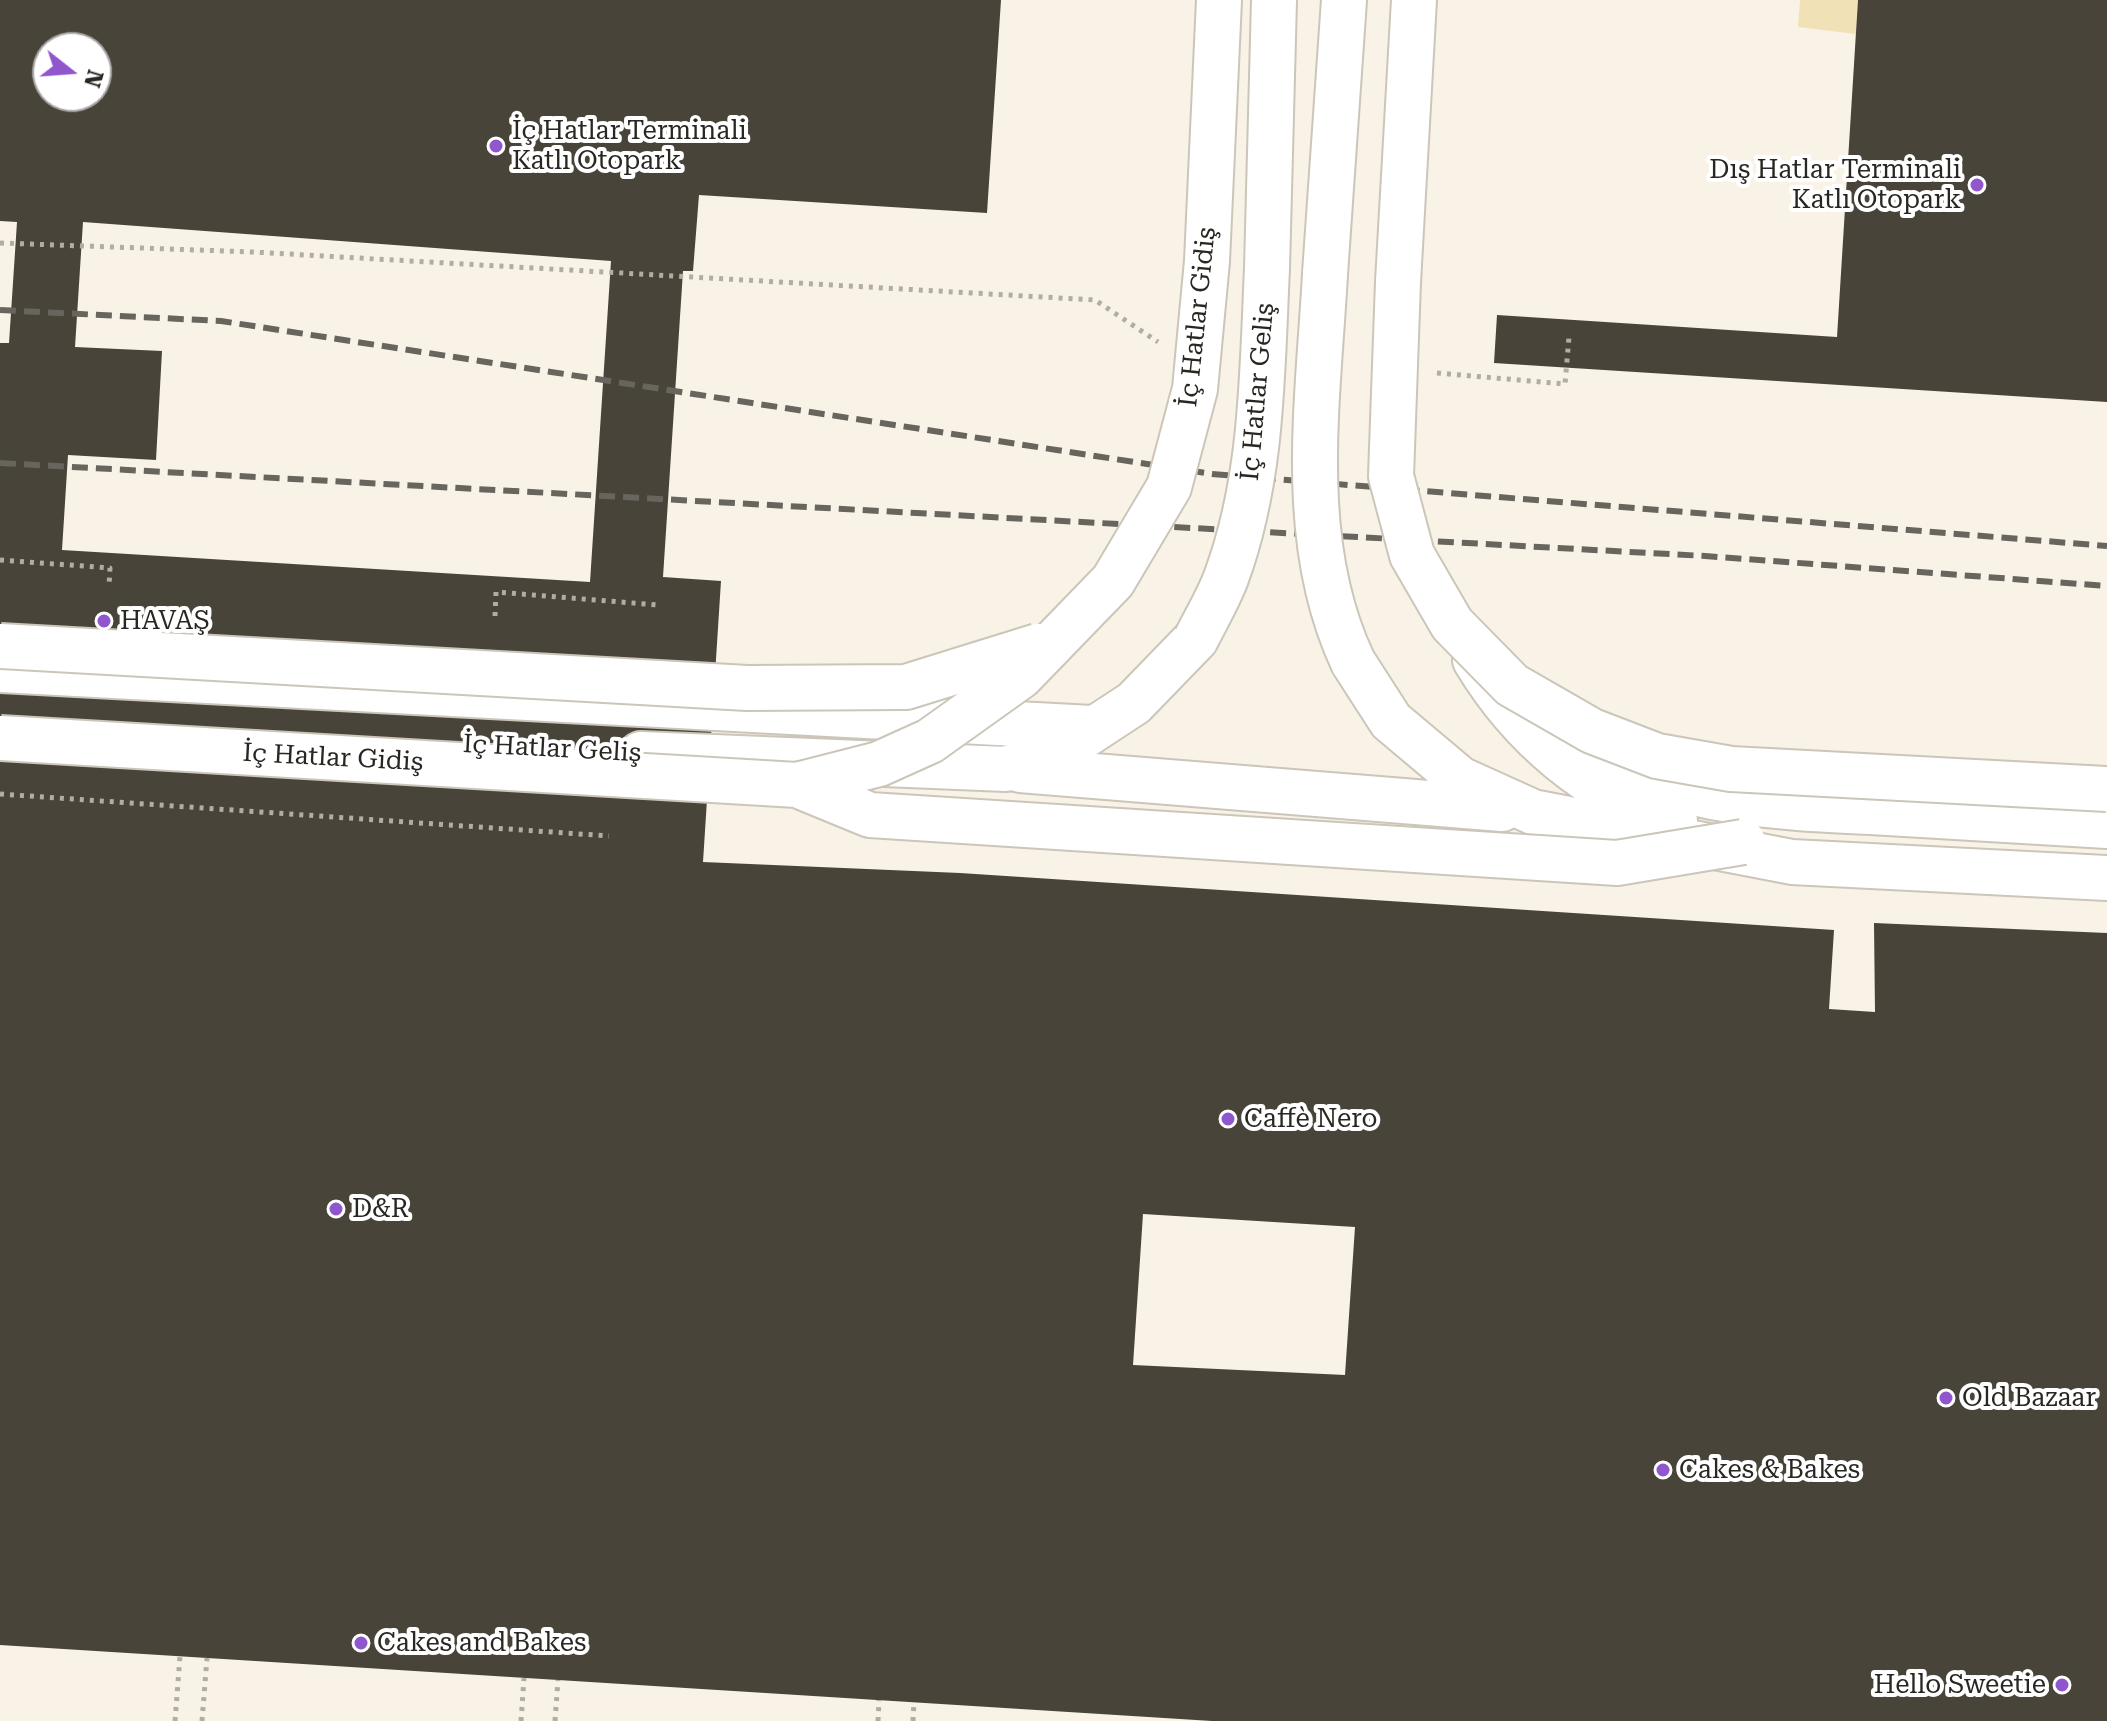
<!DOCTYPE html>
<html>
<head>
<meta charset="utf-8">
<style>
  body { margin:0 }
  #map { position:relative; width:2107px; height:1721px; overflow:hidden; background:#f8f3e6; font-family:"Roboto Serif",serif }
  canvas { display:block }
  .north { position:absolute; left:32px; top:32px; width:80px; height:80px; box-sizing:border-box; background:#fff; border:2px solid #a9a9a7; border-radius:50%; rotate:107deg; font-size:22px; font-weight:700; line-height:32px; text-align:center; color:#292722 }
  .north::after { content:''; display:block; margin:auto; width:28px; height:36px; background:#8f56ce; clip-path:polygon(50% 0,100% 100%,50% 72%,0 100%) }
</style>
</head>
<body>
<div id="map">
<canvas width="2107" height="1721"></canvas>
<div class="north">N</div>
</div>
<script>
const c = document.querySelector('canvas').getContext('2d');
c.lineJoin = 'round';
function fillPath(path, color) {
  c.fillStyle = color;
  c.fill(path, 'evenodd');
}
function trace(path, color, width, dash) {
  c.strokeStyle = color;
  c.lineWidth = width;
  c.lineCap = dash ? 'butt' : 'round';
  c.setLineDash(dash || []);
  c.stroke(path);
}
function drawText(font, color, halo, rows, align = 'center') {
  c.font = font + ' "Roboto Serif",serif';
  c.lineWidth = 8;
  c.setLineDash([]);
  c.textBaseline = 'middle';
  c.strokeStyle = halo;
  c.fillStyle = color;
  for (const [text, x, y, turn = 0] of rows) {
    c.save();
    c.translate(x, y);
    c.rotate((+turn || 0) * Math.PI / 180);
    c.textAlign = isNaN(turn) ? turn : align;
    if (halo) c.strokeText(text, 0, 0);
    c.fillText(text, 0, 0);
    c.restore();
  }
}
fillPath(new Path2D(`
  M1800,0H1858L1856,34L1798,27Z`), '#f0e1b6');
fillPath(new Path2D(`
  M0,0H1001L987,213L699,195L693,271H683L663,577L721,581L703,862L960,873L1834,930L1829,1009L1875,1012L1874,923L2107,933V1721H1212L0,1645V343H9L17,222L0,221ZM48,48H96V96H48ZM83,222L611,261L590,582L62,550L68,455L156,460L162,351L75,347ZM1143,1214L1355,1227L1345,1375L1133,1365Z
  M1858,0H2107V402L1494,363L1497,315L1837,337Z`), '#484439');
const minor = new Path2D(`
  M1207,261L1219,0
  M1267,268L1274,0
  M1325,274L1344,0
  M1398,282L1414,0
  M1475,660C1520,735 1590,796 1675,821
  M1353,662L1391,721L1460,779L1533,812L1792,862L2107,878
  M0,670L1092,728
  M641,754L1006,769L1070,745L1134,703L1196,639
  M1608,761C1694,807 1793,808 1888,813C1961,817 2034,822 2107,826
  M1020,770L1502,809`);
trace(minor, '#cbc6b9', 48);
trace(new Path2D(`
  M0,243L253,252L1095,300L1158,342
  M1437,373L1565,384L1569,337
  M0,560L110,568L109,587
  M495,616L496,592L658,605
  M0,794L609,836
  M175,1721L180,1656
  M202,1721L207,1658
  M521,1721L524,1678
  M555,1721L558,1680
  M878,1721L879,1700
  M913,1721L914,1702`), '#b1ada3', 5, [4, 6]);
trace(minor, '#fff', 44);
trace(new Path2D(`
  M0,310L221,321L1212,474L2107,546
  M0,463L1705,556L2107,586`), '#67655d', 6, [16, 8]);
const minorBridge = new Path2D(`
  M1325,274C1318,404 1296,541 1353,662
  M1398,282L1391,476L1412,555L1452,624L1512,685L1592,731L1657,756L1731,769L2107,789
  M1196,639C1206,619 1218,599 1226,578C1263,478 1262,373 1267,268
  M0,646L747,688L906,687L1038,646
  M0,738L797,785L879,764L930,741L1021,676L1113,581L1169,487L1195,389L1207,261
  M797,785L870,815L1617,863L1743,842`);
trace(minorBridge, '#cbc6b9', 48, []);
trace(minorBridge, '#fff', 44);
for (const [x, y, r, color] of [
  [496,146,8,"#8f56ce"],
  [1977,185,8,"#8f56ce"],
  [104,621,8,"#8f56ce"],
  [1228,1119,8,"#8f56ce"],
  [336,1209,8,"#8f56ce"],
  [1946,1398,8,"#8f56ce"],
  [1663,1470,8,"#8f56ce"],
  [361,1643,8,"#8f56ce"],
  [2062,1685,8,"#8f56ce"]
]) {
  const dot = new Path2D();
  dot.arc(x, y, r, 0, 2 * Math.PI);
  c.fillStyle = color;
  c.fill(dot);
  trace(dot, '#fff', 3);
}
drawText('26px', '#292722', '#fff', [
  ["İç Hatlar Terminali",512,131],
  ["Katlı Otopark",512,161],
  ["Dış Hatlar Terminali",1961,170,"right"],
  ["Katlı Otopark",1961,200,"right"],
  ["HAVAŞ",120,621],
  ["Caffè Nero",1244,1119],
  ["D&R",352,1209],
  ["Old Bazaar",1962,1398],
  ["Cakes & Bakes",1679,1470],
  ["Cakes and Bakes",377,1643],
  ["Hello Sweetie",2046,1685,"right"]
], 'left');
drawText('26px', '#292722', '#fff', [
  ["İç Hatlar Gidiş",1198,317,-84],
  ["İç Hatlar Geliş",1258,392,-85],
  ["İç Hatlar Geliş",552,749,3],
  ["İç Hatlar Gidiş",333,758,3]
]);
</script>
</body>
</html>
